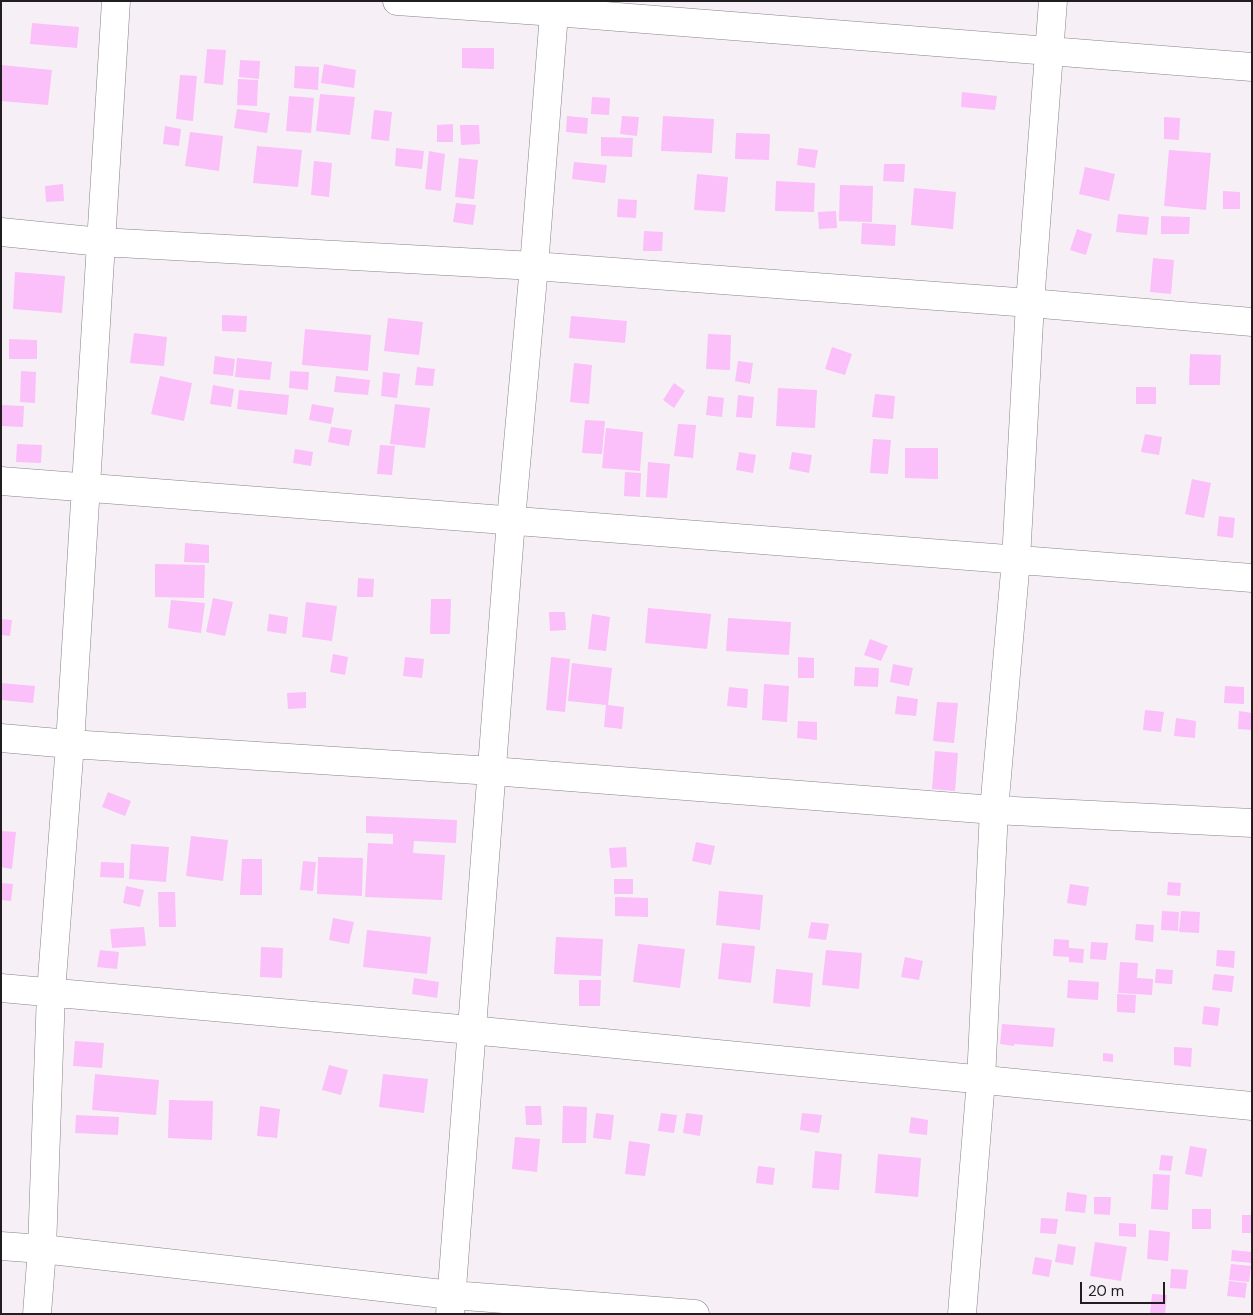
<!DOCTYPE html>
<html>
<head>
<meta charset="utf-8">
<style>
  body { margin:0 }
  #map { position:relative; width:1253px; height:1315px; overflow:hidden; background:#f6f0f6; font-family:"DM Sans",sans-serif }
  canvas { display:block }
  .frame { position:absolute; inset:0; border:2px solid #201e20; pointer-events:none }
  .scale { position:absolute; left:1080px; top:1282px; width:85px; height:22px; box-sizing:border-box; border:2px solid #201e20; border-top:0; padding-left:6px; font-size:15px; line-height:18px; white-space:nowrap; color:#201e20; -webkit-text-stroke:4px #f6f0f6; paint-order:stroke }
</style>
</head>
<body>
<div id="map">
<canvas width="1253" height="1315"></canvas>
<div class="frame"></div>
<div class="scale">20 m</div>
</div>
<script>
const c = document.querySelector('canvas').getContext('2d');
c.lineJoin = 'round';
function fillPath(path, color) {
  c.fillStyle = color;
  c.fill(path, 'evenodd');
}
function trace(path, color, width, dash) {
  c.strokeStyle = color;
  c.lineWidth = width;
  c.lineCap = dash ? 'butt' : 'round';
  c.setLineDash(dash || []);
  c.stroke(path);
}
fillPath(new Path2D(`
  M32,23L79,27L77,48L30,44Z
  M462,48H494V69L462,68Z
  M207,49L226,50L223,85L204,83Z
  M240,60L260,61L259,79L239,77Z
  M324,64L356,70L354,88L321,83Z
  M1,65L52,70L48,105L1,101Z
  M295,66L319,67L318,90L294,88Z
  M180,75L197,76L193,121L176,119Z
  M238,79L258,80L257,106L237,105Z
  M962,92L997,96L995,110L961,107Z
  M320,94L355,97L350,135L316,131Z
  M289,96L314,98L311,133L286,131Z
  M592,97L610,98L609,115L591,114Z
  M237,109L270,113L267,133L234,128Z
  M374,110L392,112L389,141L371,139Z
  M567,116L588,118L587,134L566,132Z
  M622,116L639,117L637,136L620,134Z
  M663,116L714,119L712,153L661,151Z
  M1164,117L1180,118L1179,140L1164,139Z
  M453,124V142H437V125Z
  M460,125H479L480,144L461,145Z
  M165,126L181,129L179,146L163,144Z
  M190,132L223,136L219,171L185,166Z
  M736,133L770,134L769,160L735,159Z
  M601,137L633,138L632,157L601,156Z
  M257,146L302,150L298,187L253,183Z
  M396,148L424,151L422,169L395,166Z
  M799,148L818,150L815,168L797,165Z
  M1169,150L1211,153L1206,210L1164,206Z
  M429,151L445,154L441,191L425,189Z
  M459,158L478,160L474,199L455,197Z
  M314,161L332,163L329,197L311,195Z
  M574,162L607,165L605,183L572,179Z
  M884,164H905L904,182L883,181Z
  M1085,167L1115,174L1109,201L1079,194Z
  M697,174L728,177L725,212L694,210Z
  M776,181L815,183L814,212L775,211Z
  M63,184L64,201L46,202L45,186Z
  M840,185L873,186L872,222L839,221Z
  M914,188L956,192L953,229L911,225Z
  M1223,191L1240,192V209H1223Z
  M618,199L637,200L636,218L617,217Z
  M456,203L476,205L473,225L453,222Z
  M836,211L837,228L819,229L818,212Z
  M1118,214L1149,217L1147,235L1116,232Z
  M1161,216L1190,217L1189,234H1161Z
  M862,223L896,225L895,246L861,244Z
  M1077,229L1092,234L1086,255L1070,250Z
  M644,231L663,232L662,251H643Z
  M1153,258L1174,260L1171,294L1150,292Z
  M15,272L65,276L62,313L13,309Z
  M222,315L247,316L246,332L222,331Z
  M571,316L627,321L625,343L569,338Z
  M388,318L423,322L419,355L384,351Z
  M305,329L371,335L368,371L302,365Z
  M134,333L167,337L164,366L130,363Z
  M708,334L731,335L730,370L706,369Z
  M9,339L37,340V359H9Z
  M832,347L852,354L845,375L825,369Z
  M1190,354L1221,355L1220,385H1189Z
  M215,356L235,359L233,376L213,374Z
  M237,358L272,362L270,380L235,377Z
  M738,361L753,363L750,384L735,381Z
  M574,363L592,365L589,404L570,402Z
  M417,367L435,369L433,386L415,385Z
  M21,371L36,372L35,403L20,402Z
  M290,371L309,372L308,390L289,388Z
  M383,372L400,374L397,398L381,396Z
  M160,376L192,383L184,421L151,414Z
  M336,376L370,380L368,395L334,392Z
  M674,383L685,391L674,408L663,400Z
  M213,385L234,389L231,407L210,404Z
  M1136,387H1156V404H1136Z
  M778,388L817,390L815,428L776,426Z
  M239,390L289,395L287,415L237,409Z
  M875,394L895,396L893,419L872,417Z
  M738,395L754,397L752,418L736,417Z
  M708,396L724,398L722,417L706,415Z
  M312,404L334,408L331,424L309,420Z
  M395,404L430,408L425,448L390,444Z
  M1,405L24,406L23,427L1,426Z
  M585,420L605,421L602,454L582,453Z
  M678,424L696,425L693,458L674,456Z
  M331,427L352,430L349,446L328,442Z
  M606,428L643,432L640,471L602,468Z
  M1145,434L1162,437L1159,455L1141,452Z
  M873,439L891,440L888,474L870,473Z
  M17,444L42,445L41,463L16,462Z
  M380,445L395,446L392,475L377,474Z
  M905,448H938V479L905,478Z
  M295,449L313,452L311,466L293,463Z
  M739,452L756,455L753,473L736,470Z
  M792,452L812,455L809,473L789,469Z
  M648,462L670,464L667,498L646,497Z
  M625,472L641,473L640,497L624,496Z
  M1192,479L1211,483L1204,518L1185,514Z
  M1219,516L1235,518L1233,538L1217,536Z
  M185,543L209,545V563L184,562Z
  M155,564L205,565L204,598L155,597Z
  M358,578L374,579L373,597H357Z
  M213,598L233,602L225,636L206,632Z
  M431,599H451L450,634H430Z
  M171,600L205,603L201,633L168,628Z
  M306,602L337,606L332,641L302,637Z
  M648,608L711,614L707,649L645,643Z
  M549,612H565L566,630L550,631Z
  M269,614L288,617L286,634L267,631Z
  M592,614L610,617L606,651L588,649Z
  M728,618L791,622L789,655L726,651Z
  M1,619L12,620L10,636L1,635Z
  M870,639L888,646L881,661L864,655Z
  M333,654L348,657L345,675L330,672Z
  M405,657L424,659L422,678L403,676Z
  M551,657L570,659L565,712L546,710Z
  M798,657L814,658V678H798Z
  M572,663L612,668L608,705L624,707L622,729L604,727L606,705L568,701Z
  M893,664L913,668L909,686L890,682Z
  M855,667L879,668L878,687L854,686Z
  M1,683L35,686L33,703L1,700Z
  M764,684L789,686L787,722L762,720Z
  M1225,686L1244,687V704L1224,703Z
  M729,687L748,689L747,708L727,706Z
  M306,692V708L288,709L287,693Z
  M897,696L918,699L916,716L895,714Z
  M937,702L958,703L954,743L933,741Z
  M1145,710L1164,712L1161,732L1143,730Z
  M1239,711L1252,713V730L1238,729Z
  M1176,718L1196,721L1195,738L1174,736Z
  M798,721L817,722V740L797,738Z
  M935,751L958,753L955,791L932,789Z
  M108,792L131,801L125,816L102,807Z
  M366,816L457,820L456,843L414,841L413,853L445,855L442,900L365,897L368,843L393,844V834L366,833Z
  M1,831L16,832L12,869L1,867Z
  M191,836L228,840L223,881L186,876Z
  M696,842L715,846L711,865L692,861Z
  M131,844L169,847L166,882L129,879Z
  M626,847L627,867L611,868L609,848Z
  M318,857L363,858L362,896L317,894Z
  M242,859H262V895H240Z
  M303,861L316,862L313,891L300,890Z
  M101,862L124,863V878L100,877Z
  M614,879H633V894H614Z
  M1168,882L1181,883L1180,896L1167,895Z
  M1,883L13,884L11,901L1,900Z
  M1070,884L1089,887L1086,906L1067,903Z
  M126,886L144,890L140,907L123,903Z
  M719,891L763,895L760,930L716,925Z
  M158,892H175L176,927H159Z
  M615,897L648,898V917L615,916Z
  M1162,911L1179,912L1178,931L1161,930Z
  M1181,911L1200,912L1199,933L1179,932Z
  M333,918L354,922L349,944L329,940Z
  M811,922L829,924L826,940L808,938Z
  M1136,924L1154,925L1153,942L1135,940Z
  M144,927L146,946L112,948L110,929Z
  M367,930L431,937L427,974L363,967Z
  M556,937L603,939L601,976L554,974Z
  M1054,939L1069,940V948L1084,949L1083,963L1069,962V957L1053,956Z
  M1091,942L1108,943L1106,960L1090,959Z
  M722,943L755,946L751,983L718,979Z
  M638,944L685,949L680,988L633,982Z
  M261,947L283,948L282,978L260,977Z
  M100,950L119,952L117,969L97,967Z
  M826,950L862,953L859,989L822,985Z
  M1217,950L1235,951L1234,968L1216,966Z
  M905,957L923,961L919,980L901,977Z
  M1120,962L1138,963L1137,978L1153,979L1152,995L1118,993Z
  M776,969L813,973L810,1007L773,1003Z
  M1156,969L1173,970L1172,984L1155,983Z
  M1214,974L1234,976L1232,992L1212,990Z
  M414,978L439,982L437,998L412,994Z
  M579,980H601L600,1006H579Z
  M1068,980L1099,982L1098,1000L1067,998Z
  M1117,994L1136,995L1135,1013L1117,1012Z
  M1204,1006L1220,1008L1218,1026L1202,1024Z
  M1002,1024L1055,1028L1053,1047L1014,1044V1046L1000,1044Z
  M75,1041L104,1043L102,1068L73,1066Z
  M1174,1047L1192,1048L1191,1067L1174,1065Z
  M1103,1053L1113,1054V1062L1103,1061Z
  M329,1065L348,1070L341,1095L322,1090Z
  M95,1074L159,1080L156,1115L92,1110Z
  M383,1074L428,1079L424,1113L379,1107Z
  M169,1100L213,1101L212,1140L168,1138Z
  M260,1106L280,1109L277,1138L257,1136Z
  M525,1106H541L542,1125H526Z
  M563,1106L587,1107L586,1143H562Z
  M596,1113L614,1115L611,1140L593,1138Z
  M661,1113L677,1115L674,1133L658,1131Z
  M686,1113L703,1115L700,1136L683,1133Z
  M802,1113L822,1115L819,1133L800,1130Z
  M76,1115L119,1117L118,1135L75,1133Z
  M911,1117L928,1120L927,1135L909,1133Z
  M515,1137L540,1139L537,1172L512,1169Z
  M629,1141L650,1144L645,1176L625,1174Z
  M1190,1146L1207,1149L1202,1177L1185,1174Z
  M815,1151L842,1154L839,1190L812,1188Z
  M878,1154L921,1158L918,1197L875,1193Z
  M1161,1155L1173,1156L1171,1171L1159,1170Z
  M758,1166L775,1168L773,1185L756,1183Z
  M1153,1174L1170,1175L1168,1210L1151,1209Z
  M1067,1192L1087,1195L1085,1213L1065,1211Z
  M1094,1197H1111L1110,1215L1094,1214Z
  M1192,1209H1211V1229H1192Z
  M1242,1215H1252V1233H1242Z
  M1041,1218L1058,1219L1056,1234L1040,1233Z
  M1119,1223L1136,1224V1237L1119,1236Z
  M1149,1230L1170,1232L1168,1261L1147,1259Z
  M1095,1242L1127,1247L1121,1281L1090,1276Z
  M1058,1244L1076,1247L1073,1265L1055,1262Z
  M1232,1250L1252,1252V1263L1231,1261Z
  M1035,1257L1052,1260L1049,1277L1032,1274Z
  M1231,1264L1251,1266L1249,1282L1229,1280Z
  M1171,1269L1188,1270L1186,1289L1170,1288Z
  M1229,1281L1247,1283L1245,1298L1227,1296Z
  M1152,1294L1167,1295L1165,1314L1150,1313Z`), '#fbbff9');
const street = new Path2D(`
  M397,1L555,12L1252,67
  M1,232L101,242L534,266L1030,303L1252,322
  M1,481L1252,578
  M1,738L70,744L492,771L994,810L1252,823
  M1,988L471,1030L1252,1106
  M1,1246L42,1249L452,1295L695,1314
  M37,1314L42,1249L51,992L70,744L116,1
  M450,1314L511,520L534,266L555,1
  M962,1314L981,1080L994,810L1016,560L1030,303L1053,1`);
trace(street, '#888287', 29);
trace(street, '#fff', 28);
</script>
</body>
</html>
